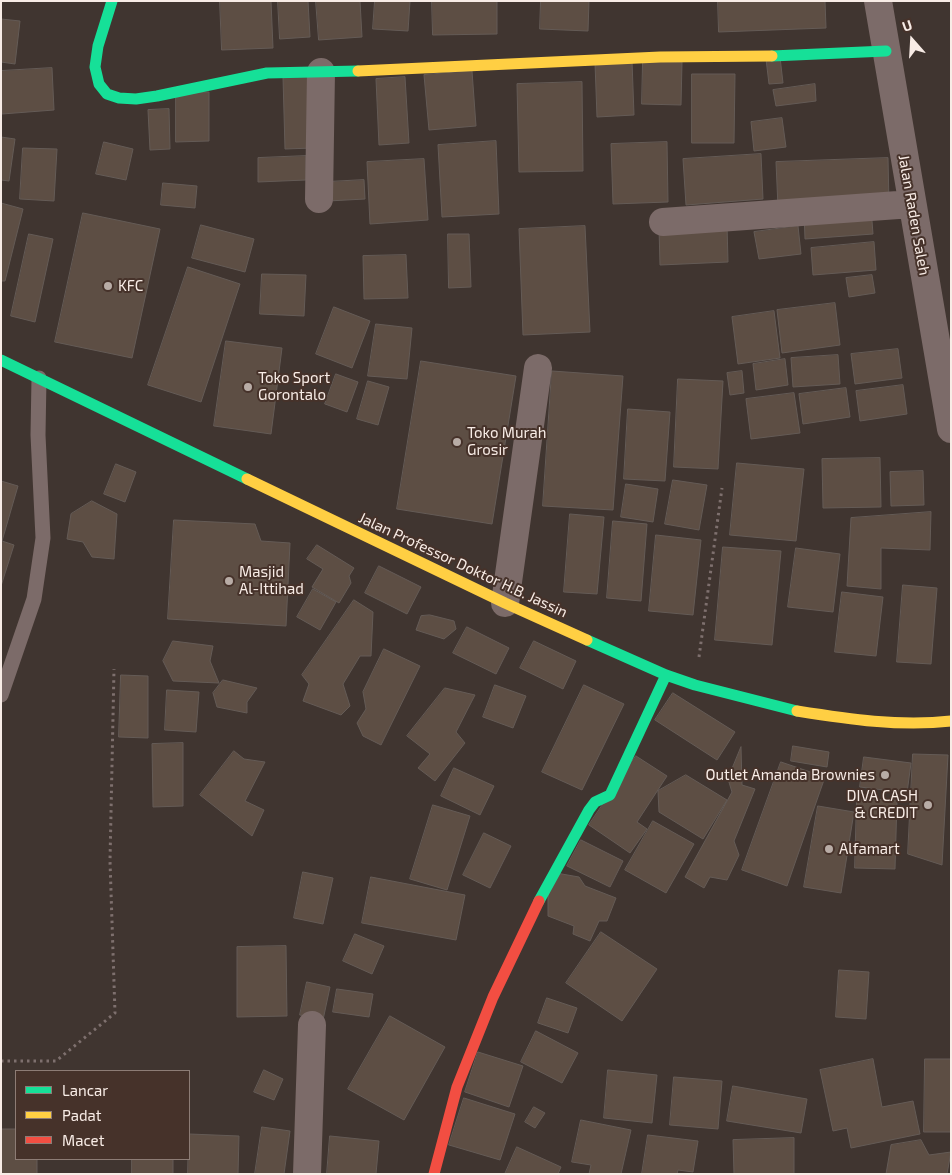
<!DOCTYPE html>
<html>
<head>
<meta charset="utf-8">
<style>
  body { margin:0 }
  #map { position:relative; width:952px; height:1175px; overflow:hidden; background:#403530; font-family:"Exo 2",sans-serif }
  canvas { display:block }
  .frame { position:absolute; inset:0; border:2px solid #f8ece6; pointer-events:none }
  .legend { position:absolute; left:15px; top:1070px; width:175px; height:90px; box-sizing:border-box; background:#46322a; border:1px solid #8d7c75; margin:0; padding:6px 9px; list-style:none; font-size:15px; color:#f8ece6 }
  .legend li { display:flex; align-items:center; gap:10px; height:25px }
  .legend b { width:25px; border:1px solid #8d7c75 }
  .north { position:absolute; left:887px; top:15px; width:50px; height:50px; -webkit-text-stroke:4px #46322a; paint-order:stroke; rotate:341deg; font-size:14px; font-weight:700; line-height:20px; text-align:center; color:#f8ece6 }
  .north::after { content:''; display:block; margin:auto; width:18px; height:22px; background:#f8ece6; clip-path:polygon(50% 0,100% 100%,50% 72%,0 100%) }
</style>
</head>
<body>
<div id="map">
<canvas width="952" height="1175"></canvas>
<div class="frame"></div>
<ul class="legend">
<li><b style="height:6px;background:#16e098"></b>Lancar</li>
<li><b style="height:6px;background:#ffcf43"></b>Padat</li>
<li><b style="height:6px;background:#f24e42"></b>Macet</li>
</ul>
<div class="north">U</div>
</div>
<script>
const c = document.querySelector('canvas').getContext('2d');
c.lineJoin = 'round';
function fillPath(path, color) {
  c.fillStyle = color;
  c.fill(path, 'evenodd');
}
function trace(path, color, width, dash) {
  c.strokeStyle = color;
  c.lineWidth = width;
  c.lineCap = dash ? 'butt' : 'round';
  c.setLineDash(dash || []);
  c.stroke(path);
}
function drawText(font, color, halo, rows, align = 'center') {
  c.font = font + ' "Exo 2",sans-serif';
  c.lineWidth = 4;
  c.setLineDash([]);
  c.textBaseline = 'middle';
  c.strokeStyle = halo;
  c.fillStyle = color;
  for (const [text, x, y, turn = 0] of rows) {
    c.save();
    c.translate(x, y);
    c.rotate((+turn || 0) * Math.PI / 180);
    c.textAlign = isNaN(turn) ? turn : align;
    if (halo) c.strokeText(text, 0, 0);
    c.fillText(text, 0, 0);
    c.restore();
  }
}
const building = new Path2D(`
  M220,1H271L273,48L222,50Z
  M278,1H308L310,37L280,39Z
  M316,1H360L362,37L319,40Z
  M375,1H410L408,31L373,29Z
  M432,1H497V34L433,35Z
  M541,1H589L588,31L540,29Z
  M718,1H825L826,28L719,32Z
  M1,19L20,21L15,64L1,62Z
  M780,57L783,83L769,84L766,59Z
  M632,61L634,115L597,117L595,63Z
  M643,61L682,62L681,105L642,104Z
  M52,68L54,110L2,114L1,71Z
  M472,71L476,126L429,130L424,75Z
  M692,74H735L734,143H692Z
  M311,76L313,148L285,149L283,77Z
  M405,77L409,143L379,145L376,79Z
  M582,82L583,171L519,172L517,84Z
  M815,84L816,101L776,106L773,90Z
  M176,92H209V141L176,142Z
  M169,109L170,149L150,150L148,110Z
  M782,118L786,147L754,151L751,122Z
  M1,137L15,139L9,181L1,180Z
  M496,141L499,214L442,217L438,145Z
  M104,142L133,149L126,180L96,174Z
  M667,142L668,202L613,204L611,144Z
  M23,148L57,149L54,201L20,199Z
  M761,154L763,199L686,205L683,159Z
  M306,156V180L258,182V158Z
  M888,158L889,204L778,207L776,162Z
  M424,159L428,220L370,224L367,162Z
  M364,180L365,199L328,201L327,182Z
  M163,183L197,186L195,208L161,205Z
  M1,203L23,209L5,281H1Z
  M871,208L873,234L805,239L804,212Z
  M83,213L160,229L132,358L55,342Z
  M201,225L254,239L245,272L192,258Z
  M727,225L728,262L660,265L659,228Z
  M585,226L590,332L523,335L519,229Z
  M798,226L801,254L759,259L754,232Z
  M29,234L53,239L35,322L11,316Z
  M448,234H469L471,287L449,288Z
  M874,242L876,270L813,275L811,248Z
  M406,255L408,298L364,299L363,256Z
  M188,267L240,284L201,402L148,385Z
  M262,274L306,275L304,316L260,314Z
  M872,275L875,293L849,297L846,278Z
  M835,303L840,345L782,353L777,310Z
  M334,307L370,321L352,368L316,354Z
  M774,311L780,358L738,364L732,317Z
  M376,324L412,328L407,379L368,376Z
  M226,341L282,348L271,434L214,426Z
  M898,349L902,378L855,384L851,354Z
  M838,355L840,384L793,387L791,358Z
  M785,359L788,385L756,390L753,364Z
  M421,361L516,376L492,524L397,509Z
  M552,371L623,376L613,510L543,506Z
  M742,371L744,393L730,395L727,373Z
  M336,374L358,382L347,412L325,404Z
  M678,379L723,381L718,469L674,467Z
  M368,381L389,387L378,425L357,419Z
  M903,385L907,414L860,421L856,391Z
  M846,388L850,417L803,424L799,394Z
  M794,393L800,433L751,439L746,399Z
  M628,409L670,412L665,481L624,479Z
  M880,458L881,507L823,508L822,459Z
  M737,463L804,469L796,541L730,535Z
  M116,464L136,472L125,502L104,494Z
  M923,471L924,505L891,506L890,472Z
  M673,480L707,485L699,530L665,524Z
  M1,481L18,486L2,541L14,545L1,586Z
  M626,484L658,489L653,522L621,517Z
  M92,501L117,514L114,559L92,557L83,542L67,539L71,514Z
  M931,512L930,550L881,548V589L847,586L851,518Z
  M570,514L604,517L597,594L564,592Z
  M174,520L255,524L261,541L290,543L286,626L168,619Z
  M613,521L647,524L641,601L607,598Z
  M656,535L701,540L693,615L649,611Z
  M317,545L354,568L349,576L351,583L339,603L312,587L323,569L307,559Z
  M723,547L781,551L772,645L715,640Z
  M796,548L840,554L833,612L788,607Z
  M379,566L421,587L407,614L365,593Z
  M903,585L937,588L931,664L897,662Z
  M313,589L336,602L320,630L297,617Z
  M842,592L883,597L876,656L835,652Z
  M354,600L373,612L371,656H360L343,684L350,706L341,715L303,701L309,684L302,675Z
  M430,615L454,621L456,629L444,639L416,630L421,616Z
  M467,627L509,648L496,674L453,653Z
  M173,641L213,646L210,661L219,683L173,681L163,661Z
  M534,641L576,661L563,689L520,668Z
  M384,649L420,666L381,745L363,736L357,723L366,709L363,692Z
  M121,675L148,676V738L119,737Z
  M223,680L257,688L247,702V713L217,707L213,693Z
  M495,685L526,696L513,728L483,717Z
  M584,685L624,704L582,790L542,772Z
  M445,688L475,695L456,732L465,743L435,781L418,768L430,754L407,736Z
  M167,690L199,692L196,732L165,730Z
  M673,693L735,732L717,760L655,720Z
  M183,743V806L153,807L152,744Z
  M793,746L829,752L827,767L791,761Z
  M741,747L742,785L755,789L734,841L739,855L727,880L710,877L704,888L685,877L732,792L728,779Z
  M234,751L244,759L265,762L245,801L264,810L252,836L200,795Z
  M913,754L948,755L942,865L908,854Z
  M636,756L667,776L637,822L647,829L630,853L589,825Z
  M864,757L911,763L907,793L860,787Z
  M781,762L825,777L787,886L742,870Z
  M454,768L494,786L480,815L441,796Z
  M686,775L727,800L703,839L659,812L658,791Z
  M857,799L897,800L895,869L855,868Z
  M433,805L470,816L447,890L410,879Z
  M818,806L854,812L841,893L804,887Z
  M653,821L694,844L666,893L625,870Z
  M484,833L511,846L490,888L463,875Z
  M581,840L623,861L610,887L567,866Z
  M303,872L333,878L323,924L294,918Z
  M556,873L579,877L585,886L616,898L607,921H599L590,941L573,934L574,926L548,916V888Z
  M371,877L465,895L456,940L362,923Z
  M601,932L657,969L622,1021L566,983Z
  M355,934L384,946L372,974L343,961Z
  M286,946L287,1016L237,1017V947Z
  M839,970L869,972L866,1019L836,1017Z
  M307,982L330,987L323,1020L300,1015Z
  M337,989L373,994L369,1017L333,1012Z
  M547,998L577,1008L568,1033L538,1023Z
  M390,1016L445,1047L404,1120L348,1089Z
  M536,1031L578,1053L562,1083L521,1062Z
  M478,1052L523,1066L509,1107L465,1092Z
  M873,1059L882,1107L913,1101L920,1134L851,1148L847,1128L833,1131L820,1070Z
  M925,1059H951V1132H924Z
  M264,1070L283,1079L274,1100L254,1092Z
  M608,1070L657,1075L652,1123L604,1118Z
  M674,1077L722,1081L718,1129L670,1125Z
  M733,1086L807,1099L801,1133L727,1121Z
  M464,1098L515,1114L500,1160L449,1145Z
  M534,1107L545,1113L535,1128L525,1122Z
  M581,1120L631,1130L621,1174H589L591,1165L572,1162Z
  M262,1127L290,1131L284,1174H255Z
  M1,1129H16V1159H37V1174H1Z
  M189,1134L239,1136L238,1174H188Z
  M648,1135L698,1141L693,1172L678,1170L677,1174H642Z
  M330,1136L379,1141L376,1174H327Z
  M794,1138V1174H734L733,1140Z
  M921,1140L929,1155L951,1152L947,1174H886L891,1145Z
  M517,1147L561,1167L558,1174H505Z
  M132,1159H173V1174H132Z`);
fillPath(building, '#5d4e44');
trace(building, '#645b56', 1);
trace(new Path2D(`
  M699,657L722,488
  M1,1061H56L115,1013L110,861L114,669`), '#7e706e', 3, [2.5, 4]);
trace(new Path2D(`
  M1,695L34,599L43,538L38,435L39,378`), '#7c6b69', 15);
trace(new Path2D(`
  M878,1L951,429
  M319,199L321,72
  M663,222L912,204
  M505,603L538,368
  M307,1174L312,1025`), '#7c6b69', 28);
trace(new Path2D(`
  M112,1L98,46L95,67L99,84L107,94L119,98L136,99L157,96L267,73L358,71
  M772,56L886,51
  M1,360L247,479
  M587,640L666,675L695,685L797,711
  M539,901L589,810L595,802L610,795L666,675`), '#16e098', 11);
trace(new Path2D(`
  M358,71L660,57L772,56
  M247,479L505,603L587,640
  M797,711C848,719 900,727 951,721`), '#ffcf43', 11);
trace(new Path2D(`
  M434,1174L457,1087L493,997L539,901`), '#f24e42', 11);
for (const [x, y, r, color] of [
  [108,286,5,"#b8aca6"],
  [248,387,5,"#b8aca6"],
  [457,442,5,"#b8aca6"],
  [229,581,5,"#b8aca6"],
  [885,775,5,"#b8aca6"],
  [928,805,5,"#b8aca6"],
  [829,849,5,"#b8aca6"]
]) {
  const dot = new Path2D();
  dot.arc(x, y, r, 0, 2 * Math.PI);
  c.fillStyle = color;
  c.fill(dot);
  trace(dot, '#46322a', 2);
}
drawText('15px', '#f8ece6', '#46322a', [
  ["Jalan Raden Saleh",914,215,80],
  ["Jalan Professor Doktor H.B. Jassin",463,565,25]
]);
drawText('15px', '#f8ece6', '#46322a', [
  ["KFC",118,286],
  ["Toko Sport",258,378],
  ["Gorontalo",258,395],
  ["Toko Murah",467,433],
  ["Grosir",467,450],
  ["Masjid",239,572],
  ["Al-Ittihad",239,589],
  ["Outlet Amanda Brownies",875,775,"right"],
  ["DIVA CASH",918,796,"right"],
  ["& CREDIT",918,813,"right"],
  ["Alfamart",839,849]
], 'left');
</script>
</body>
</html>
